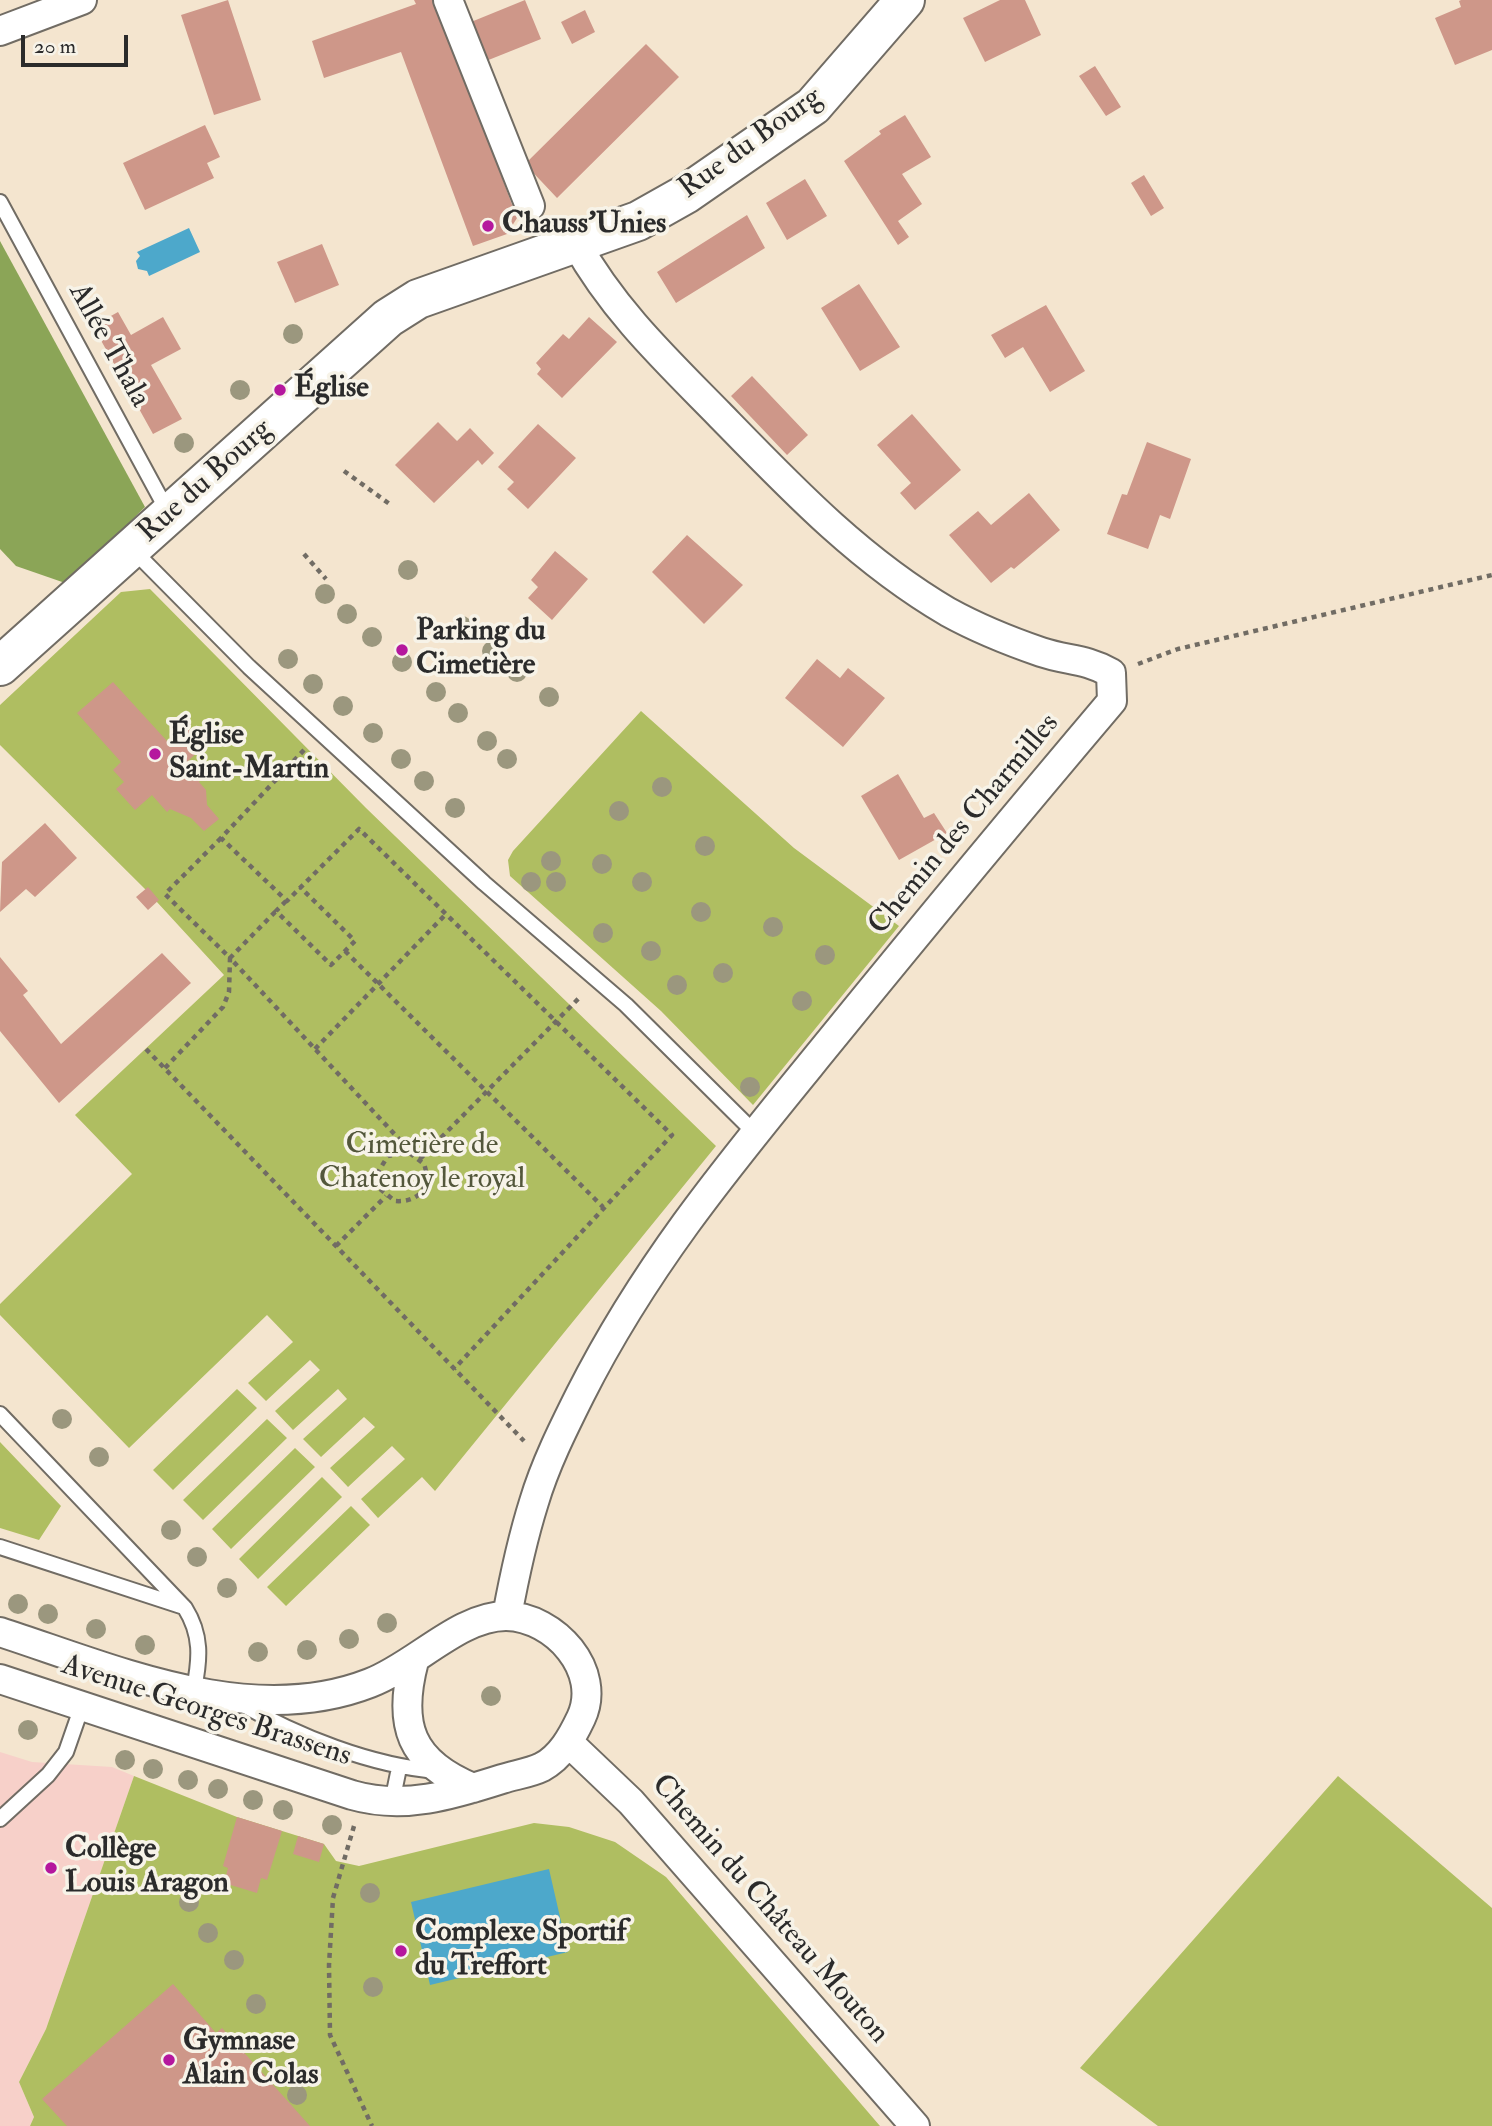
<!DOCTYPE html>
<html>
<head>
<meta charset="utf-8">
<style>
  body { margin:0 }
  #map { position:relative; width:1492px; height:2126px; overflow:hidden; background:#f4e5cf; font-family:"IM FELL Double Pica",serif }
  canvas { display:block }
  .scale { position:absolute; left:21px; top:35px; width:107px; height:32px; box-sizing:border-box; border:4px solid #2b2b2b; border-top:0; padding-left:9px; font-size:21px; line-height:24px; white-space:nowrap; color:#2b2b2b; -webkit-text-stroke:5px #f7f3e8; paint-order:stroke }
</style>
</head>
<body>
<div id="map">
<canvas width="1492" height="2126"></canvas>
<div class="scale">20 m</div>
</div>
<script>
const c = document.querySelector('canvas').getContext('2d');
c.lineJoin = 'round';
function fillPath(path, color) {
  c.fillStyle = color;
  c.fill(path, 'evenodd');
}
function trace(path, color, width, dash) {
  c.strokeStyle = color;
  c.lineWidth = width;
  c.lineCap = dash ? 'butt' : 'round';
  c.setLineDash(dash || []);
  c.stroke(path);
}
function drawText(font, color, halo, rows, align = 'center') {
  c.font = font + ' "IM FELL Double Pica",serif';
  c.lineWidth = 7;
  c.setLineDash([]);
  c.textBaseline = 'middle';
  c.strokeStyle = halo;
  c.fillStyle = color;
  for (const [text, x, y, turn = 0] of rows) {
    c.save();
    c.translate(x, y);
    c.rotate((+turn || 0) * Math.PI / 180);
    c.textAlign = isNaN(turn) ? turn : align;
    if (halo) c.strokeText(text, 0, 0);
    c.fillText(text, 0, 0);
    c.restore();
  }
}
fillPath(new Path2D(`
  M0,1752L32,1762L112,1767L134,1776L46,2029L19,2082L34,2117L30,2126H0Z`), '#f7d0c9');
fillPath(new Path2D(`
  M150,589L366,808L716,1146L435,1491L422,1477L378,1518L361,1499L405,1459L392,1446L348,1487L330,1468L375,1427L364,1417L321,1457L303,1439L347,1399L338,1389L293,1430L275,1411L320,1370L310,1360L266,1401L248,1383L293,1342L267,1315L129,1448L0,1315V1304L132,1174L75,1115L224,975L145,889L0,745V705L121,592Z
  M641,711L794,848L899,926L753,1105L661,1011L510,876L508,860L513,851Z
  M237,1389L257,1408L173,1490L153,1470Z
  M267,1419L287,1438L203,1520L183,1500Z
  M0,1442L61,1506L39,1540L0,1528Z
  M295,1448L315,1467L231,1549L212,1529Z
  M322,1477L342,1497L258,1579L239,1559Z
  M351,1506L370,1525L286,1606L267,1587Z
  M134,1776L237,1817L324,1844L336,1861L359,1866L534,1823L569,1827L615,1842L666,1877L880,2126H30L34,2117L19,2082L46,2029Z
  M1338,1776L1492,1908V2126H1158L1080,2068Z`), '#afbe61');
fillPath(new Path2D(`
  M0,241L145,507L68,584L16,566L0,549Z`), '#8ba557');
fillPath(new Path2D(`
  M189,228L200,252L149,276L147,271L138,269L136,261L140,256L137,252Z
  M549,1869L568,1952L430,1985L411,1902Z`), '#4da8cb');
fillPath(new Path2D(`
  M228,0L261,100L214,115L181,15Z
  M414,0H436L517,218L507,234L473,246L401,52L324,78L312,41L416,4Z
  M525,0L541,39L486,61L471,22Z
  M1000,0H1025L1041,35L985,62L963,18Z
  M1461,0H1492V50L1455,65L1435,18L1461,7L1459,1Z
  M585,10L595,32L572,44L561,22Z
  M646,44L679,77L557,198L525,164Z
  M1095,66L1121,107L1106,116L1079,76Z
  M905,115L931,157L902,174L922,204L898,221L909,237L898,245L844,161L881,134L879,131Z
  M205,125L220,157L207,163L214,178L145,210L123,163Z
  M1144,175L1164,208L1151,216L1131,183Z
  M805,179L827,216L787,240L766,203Z
  M747,215L765,248L676,303L657,272Z
  M322,244L339,285L295,303L277,262Z
  M859,284L900,347L860,371L821,308Z
  M1046,305L1085,371L1050,392L1023,347L1005,358L991,335Z
  M118,312L131,335L163,317L181,349L151,365L182,419L153,434L93,326Z
  M589,317L617,342L562,398L537,374L541,369L536,363L563,334L569,339Z
  M752,376L808,435L787,455L731,396Z
  M912,414L961,470L915,510L900,493L911,483L877,445Z
  M438,422L457,441L470,428L494,453L482,465L478,460L434,503L395,465Z
  M538,424L576,458L528,509L507,489L514,482L498,467Z
  M1147,442L1191,459L1170,519L1160,515L1148,549L1107,534L1122,494L1127,495Z
  M1029,493L1060,530L1014,569L1011,567L991,583L949,535L978,511L991,525Z
  M687,535L743,585L704,624L652,572Z
  M555,551L588,579L552,620L528,598L538,587L531,580Z
  M817,659L840,678L848,668L885,698L843,747L785,698Z
  M113,682L167,741L185,725L204,746L187,762L201,779L199,782L206,790L207,805L219,819L204,831L191,818L170,809L167,812L152,795L135,810L116,789L124,782L113,770L121,762L77,713Z
  M898,774L924,818L934,813L947,833L899,860L861,796Z
  M45,823L77,858L35,897L26,889L0,912L2,862Z
  M148,887L159,900L148,910L136,897Z
  M162,953L191,983L59,1103L0,1031V957L28,991L23,995L61,1044Z
  M237,1817L282,1831L267,1880L261,1878L257,1893L224,1883L228,1868L223,1866Z
  M298,1836L324,1844L319,1862L293,1854Z
  M173,1984L216,2033L222,2028L310,2126H67L42,2099Z`), '#ce9789');
const lane = new Path2D(`
  M0,202L168,512
  M132,549L249,667L484,883L626,1005L755,1133
  M0,1414L185,1608C202,1635 200,1659 194,1689
  M0,1547L184,1607
  M240,1703C296,1736 372,1766 437,1771
  M392,1802L399,1768
  M0,1819L48,1775L66,1752L82,1706`);
const street = new Path2D(`
  M448,0L530,206
  M0,31L82,0
  M507,1616C514,1578 522,1540 534,1502C545,1465 563,1429 580,1395C649,1258 738,1154 834,1036C926,923 1018,812 1112,701L1111,673C1084,658 1068,661 1041,652C1009,641 977,628 948,612C859,560 790,487 719,414C666,360 613,310 576,243
  M0,1632C114,1669 250,1730 370,1683C415,1666 459,1616 506,1616C555,1617 603,1671 581,1718C572,1737 561,1757 542,1767C530,1773 514,1775 502,1779C452,1795 404,1810 352,1795L0,1679
  M414,1661C397,1725 410,1762 473,1788
  M568,1742L631,1802L915,2126`);
const secondary = new Path2D(`
  M0,666L388,318L418,299L638,221L686,194L813,106L905,0`);
trace(lane, '#716c64', 18);
trace(street, '#716c64', 32);
trace(secondary, '#716c64', 42);
trace(new Path2D(`
  M344,471L391,505
  M304,554L326,579
  M1138,664L1178,649L1492,575
  M304,750L221,838L287,901L359,829L672,1135L454,1369
  M221,838L165,894L230,958L276,911
  M286,901L276,911L331,965L355,941L300,887
  M345,951L603,1207
  M146,1049L524,1441
  M315,1049L446,914
  M165,1068L223,1007L229,992L230,958L400,1140L408,1152L424,1164C432,1186 419,1203 395,1201L380,1189L378,1172L388,1156L408,1152
  M420,1159L579,998
  M336,1246L386,1196
  M354,1826L333,1898L329,1965L330,2035L372,2126`), '#716c64', 4.5, [5, 5]);
trace(lane, '#fff', 14);
trace(street, '#fff', 28);
trace(secondary, '#fff', 38);
c.fillStyle = '#9b977e';
for (const [x, y] of [
  [293,334],
  [240,390],
  [184,443],
  [408,570],
  [325,594],
  [347,614],
  [462,626],
  [372,637],
  [492,651],
  [288,659],
  [402,662],
  [517,672],
  [313,684],
  [436,692],
  [549,697],
  [343,706],
  [458,713],
  [373,733],
  [487,741],
  [401,759],
  [507,759],
  [424,781],
  [662,787],
  [455,808],
  [619,811],
  [705,846],
  [551,861],
  [602,864],
  [531,882],
  [556,882],
  [642,882],
  [701,912],
  [773,927],
  [603,933],
  [651,951],
  [825,955],
  [723,973],
  [677,985],
  [802,1001],
  [750,1087],
  [62,1419],
  [99,1457],
  [171,1530],
  [197,1557],
  [227,1588],
  [18,1604],
  [48,1614],
  [387,1623],
  [96,1629],
  [349,1639],
  [145,1645],
  [307,1650],
  [258,1652],
  [491,1696],
  [28,1730],
  [125,1760],
  [153,1769],
  [188,1780],
  [218,1789],
  [253,1800],
  [283,1810],
  [332,1825],
  [370,1893],
  [189,1902],
  [208,1933],
  [234,1960],
  [373,1987],
  [256,2004],
  [297,2095]
]) {
  c.beginPath();
  c.arc(x, y, 10, 0, 2 * Math.PI);
  c.fill();
}
for (const [x, y, r, color] of [
  [488,226,7,"#b5179e"],
  [280,390,7,"#b5179e"],
  [402,650,7,"#b5179e"],
  [155,754,7,"#b5179e"],
  [51,1868,7,"#b5179e"],
  [401,1951,7,"#b5179e"],
  [169,2060,7,"#b5179e"]
]) {
  const dot = new Path2D();
  dot.arc(x, y, r, 0, 2 * Math.PI);
  c.fillStyle = color;
  c.fill(dot);
  trace(dot, '#f7f3e8', 2.5);
}
drawText('30px', '#2b2b2b', '#f7f3e8', [
  ["Rue du Bourg",751,144,-36],
  ["Allée Thala",108,346,61],
  ["Rue du Bourg",206,482,-42],
  ["Chemin des Charmilles",965,825,-50],
  ["Avenue Georges Brassens",206,1712,18],
  ["Chemin du Château Mouton",769,1910,49]
]);
drawText('bold 30px', '#2b2b2b', '#f7f3e8', [
  ["Chauss'Unies",502,226],
  ["Église",294,390],
  ["Parking du",416,633],
  ["Cimetière",416,667],
  ["Église",169,737],
  ["Saint-Martin",169,771],
  ["Collège",65,1851],
  ["Louis Aragon",65,1885],
  ["Complexe Sportif",415,1934],
  ["du Treffort",415,1968],
  ["Gymnase",183,2043],
  ["Alain Colas",183,2077]
], 'left');
drawText('30px', '#53573b', '#f7f3e8', [
  ["Cimetière de",422,1147],
  ["Chatenoy le royal",422,1181]
]);
</script>
</body>
</html>
